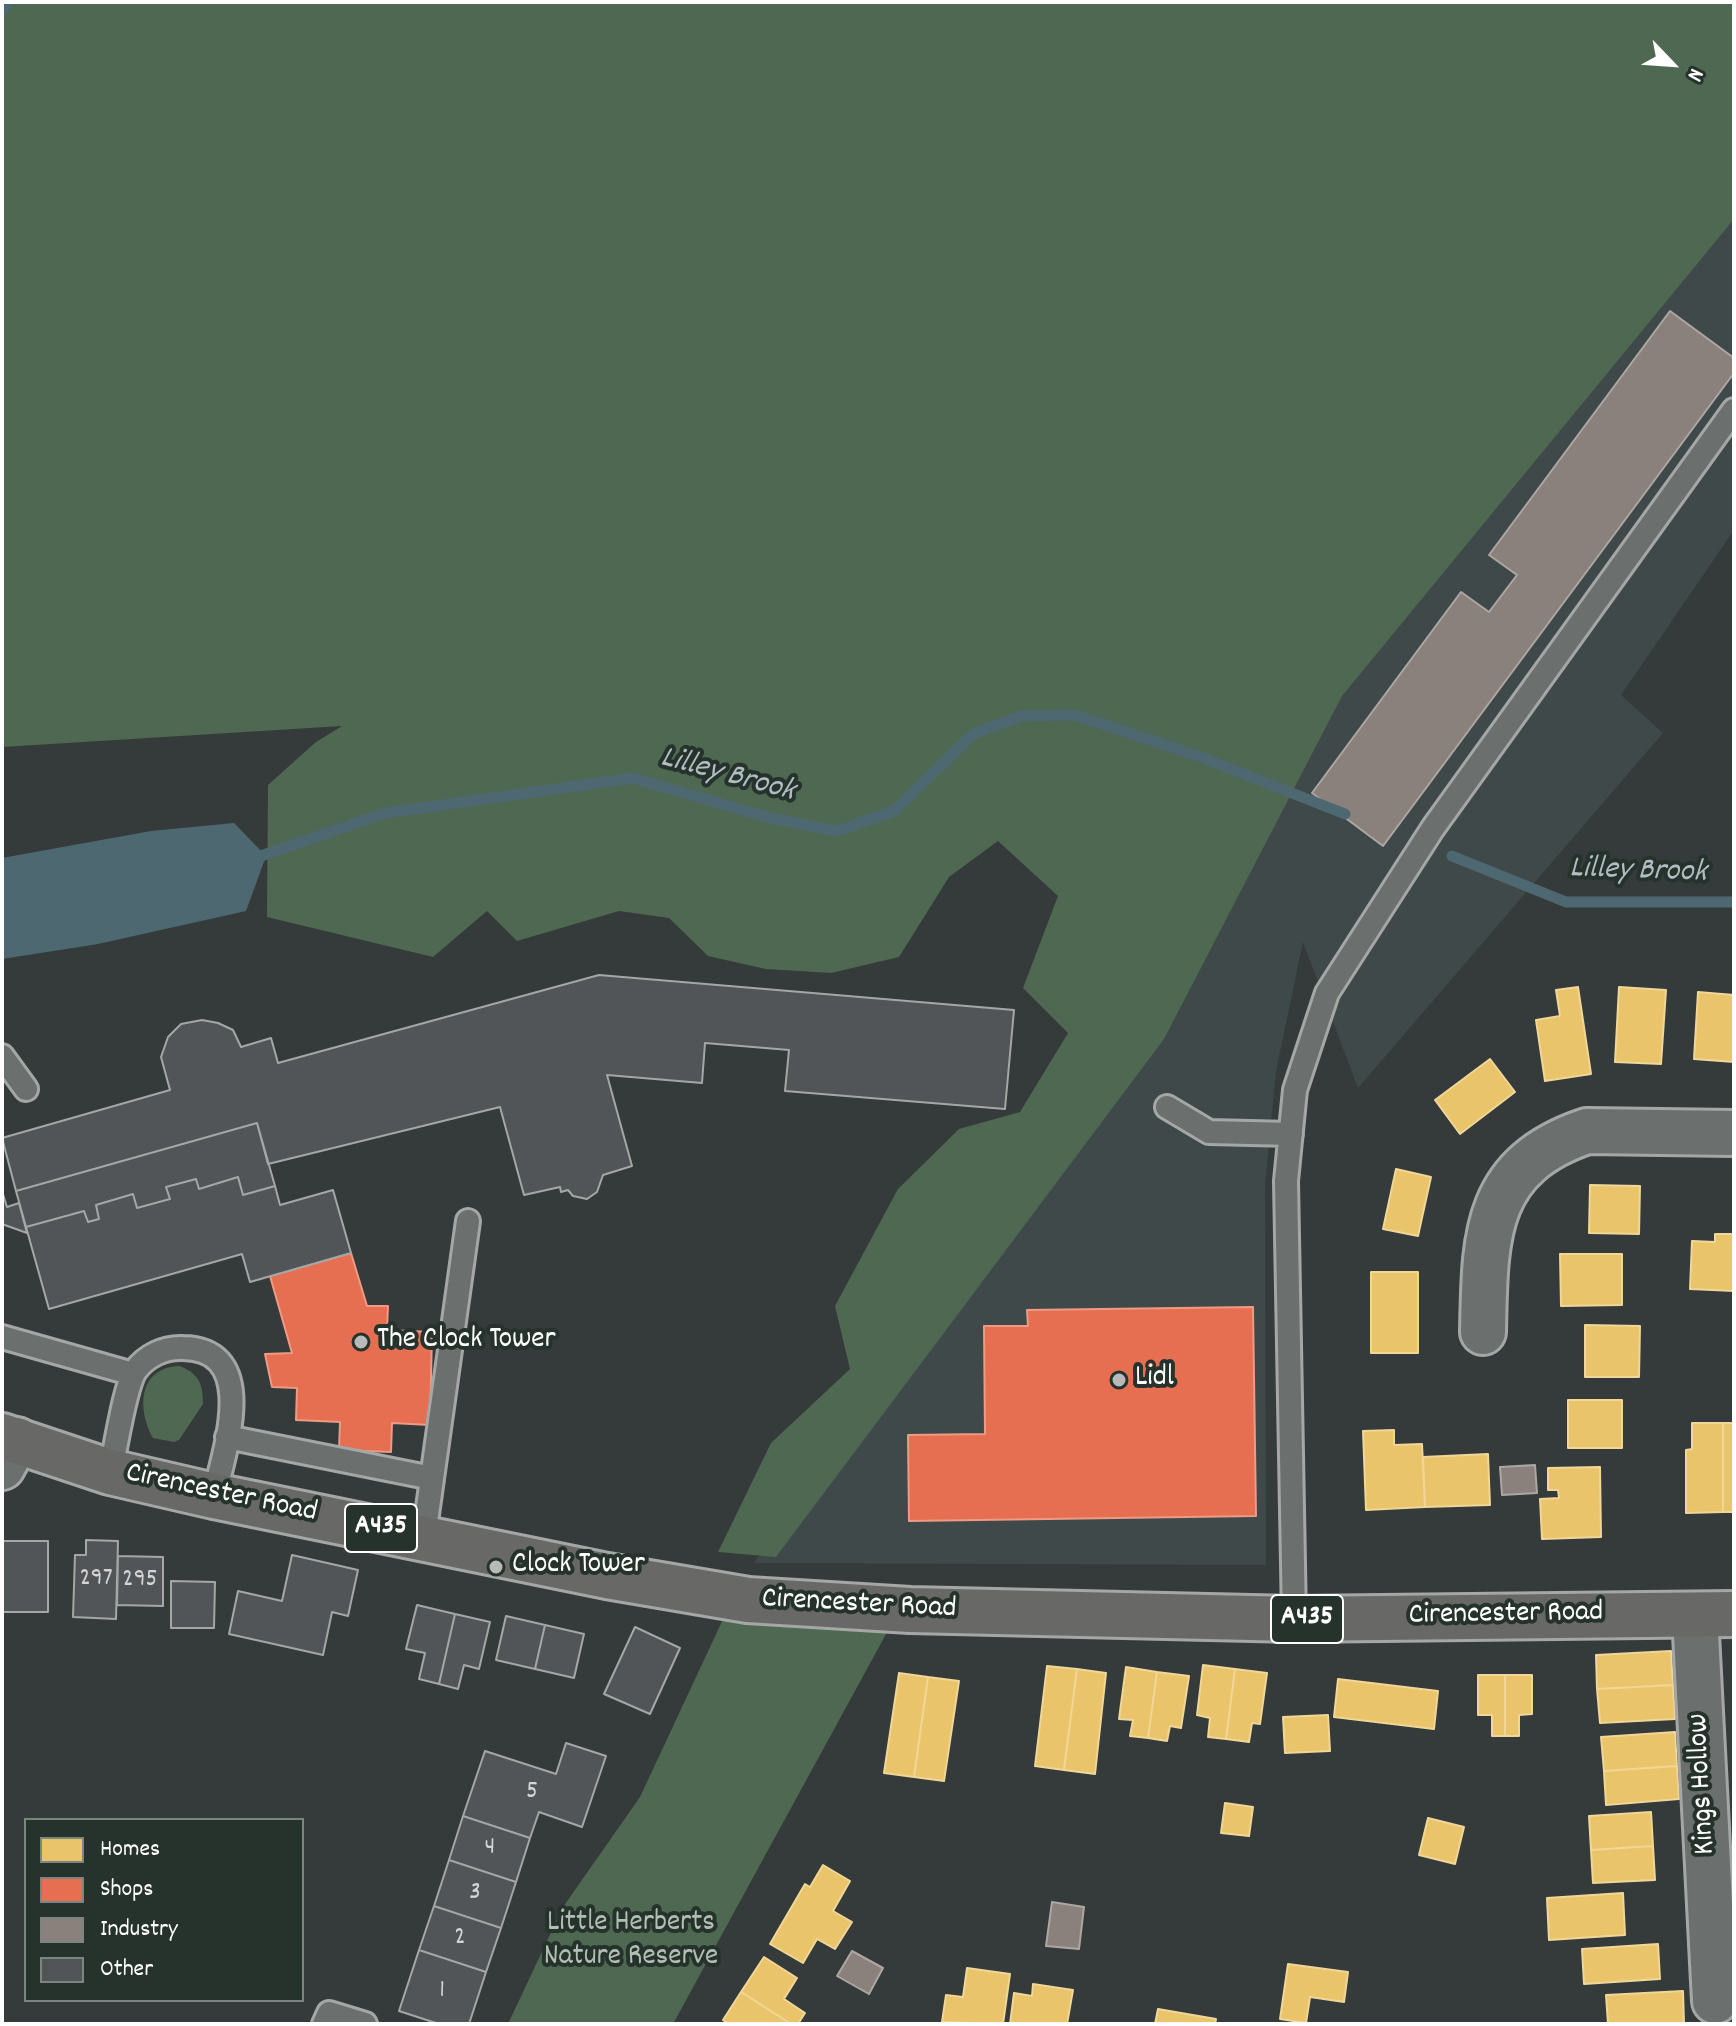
<!DOCTYPE html>
<html>
<head>
<meta charset="utf-8">
<style>
  body { margin:0 }
  #map { position:relative; width:1736px; height:2026px; overflow:hidden; background:#353b3a; font-family:Dekko,sans-serif }
  canvas { display:block }
  .frame { position:absolute; inset:0; border:4px solid #fff; pointer-events:none }
  .legend { position:absolute; left:24px; top:1818px; width:280px; height:184px; box-sizing:border-box; background:#26332d; border:2px solid #7d8581; margin:0; padding:10px 14px; list-style:none; font-size:24px; color:#fff }
  .legend li { display:flex; align-items:center; gap:16px; height:40px }
  .legend b { width:40px; border:2px solid #7d8581 }
  .north { position:absolute; left:1632px; top:24px; width:80px; height:80px; -webkit-text-stroke:6px #26332d; paint-order:stroke; rotate:115deg; font-size:22px; font-weight:700; line-height:32px; text-align:center; color:#fff }
  .north::after { content:''; display:block; margin:auto; width:28px; height:36px; background:#fff; clip-path:polygon(50% 0,100% 100%,50% 72%,0 100%) }
</style>
</head>
<body>
<div id="map">
<canvas width="1736" height="2026"></canvas>
<div class="frame"></div>
<ul class="legend">
<li><b style="height:22px;background:#e9c46a"></b>Homes</li>
<li><b style="height:22px;background:#e76f51"></b>Shops</li>
<li><b style="height:22px;background:#8a817c"></b>Industry</li>
<li><b style="height:22px;background:#515557"></b>Other</li>
</ul>
<div class="north">N</div>
</div>
<script>
const c = document.querySelector('canvas').getContext('2d');
c.lineJoin = 'round';
function fillPath(path, color) {
  c.fillStyle = color;
  c.fill(path, 'evenodd');
}
function trace(path, color, width, dash) {
  c.strokeStyle = color;
  c.lineWidth = width;
  c.lineCap = dash ? 'butt' : 'round';
  c.setLineDash(dash || []);
  c.stroke(path);
}
function drawText(font, color, halo, rows, align = 'center') {
  c.font = font + ' Dekko,sans-serif';
  c.lineWidth = 8;
  c.setLineDash([]);
  c.textBaseline = 'middle';
  c.strokeStyle = halo;
  c.fillStyle = color;
  for (const [text, x, y, turn = 0] of rows) {
    c.save();
    c.translate(x, y);
    c.rotate((+turn || 0) * Math.PI / 180);
    c.textAlign = isNaN(turn) ? turn : align;
    if (halo) c.strokeText(text, 0, 0);
    c.fillText(text, 0, 0);
    c.restore();
  }
}
fillPath(new Path2D(`
  M1734,190V530L1621,695L1663,733L1358,1088L1303,942L1276,1071L1265,1186L1266,1565L754,1563L1216,885L1187,782Z`), '#3f494a');
fillPath(new Path2D(`
  M2,2H1734V219L1342,696L1164,1039L776,1557L718,1552L771,1443L850,1369L835,1306L898,1189L959,1129L1020,1112L1068,1033L1023,988L1058,896L998,841L949,877L899,957L831,973L766,969L708,956L669,918L619,911L517,941L487,911L433,957L267,917L268,785L316,742L342,726L2,747Z
  M179,1366C199,1373 203,1384 203,1404L179,1440L174,1442L153,1438C137,1409 138,1368 179,1366Z
  M725,1615L891,1625L673,2024H508L563,1907L640,1797Z`), '#4f6852');
fillPath(new Path2D(`
  M234,823L266,856L246,911L98,944L2,959V858L151,831Z`), '#4e6871');
const homes = new Path2D(`
  M1578,987L1591,1074L1545,1081L1536,1020L1560,1016L1556,990Z
  M1619,987L1666,990L1661,1064L1615,1062Z
  M1698,992L1734,995V1062L1694,1059Z
  M1490,1059L1515,1092L1460,1134L1435,1100Z
  M1396,1169L1431,1177L1418,1236L1383,1229Z
  M1590,1185L1640,1186L1639,1234L1589,1233Z
  M1715,1234H1734V1291L1690,1289L1692,1241L1715,1242Z
  M1560,1254H1622V1305L1561,1306Z
  M1371,1272H1418V1353H1371Z
  M1585,1325L1640,1326L1639,1377H1585Z
  M1568,1400H1622V1448H1568Z
  M1692,1423H1723V1512L1686,1513V1450L1692,1449Z
  M1723,1423H1734V1512H1723Z
  M1394,1430V1445L1422,1444L1425,1507L1366,1510L1363,1431Z
  M1488,1454L1490,1505L1425,1507L1423,1457Z
  M1600,1467L1601,1537L1542,1539L1540,1499L1559,1498L1558,1490H1548V1468Z
  M1671,1651L1673,1685L1597,1689L1596,1655Z
  M1203,1665L1235,1669L1226,1739L1208,1737L1210,1718L1197,1715Z
  M1047,1666L1077,1669L1064,1770L1035,1766Z
  M1126,1667L1157,1672L1148,1738L1130,1736L1133,1720L1119,1719Z
  M1077,1669L1106,1673L1095,1774L1064,1770Z
  M1235,1669L1267,1673L1260,1724L1252,1723L1249,1742L1226,1739Z
  M1157,1672L1189,1676L1181,1728L1170,1726L1167,1741L1148,1738Z
  M899,1673L928,1677L914,1777L884,1773Z
  M1478,1675H1505V1736H1492V1715H1478Z
  M1505,1675H1532V1714L1519,1715V1736H1505Z
  M928,1677L959,1681L944,1781L914,1777Z
  M1338,1679L1438,1691L1434,1729L1334,1717Z
  M1673,1685L1675,1719L1600,1723L1597,1689Z
  M1328,1715L1330,1751L1285,1753L1283,1717Z
  M1675,1732L1677,1766L1604,1771L1601,1737Z
  M1677,1766L1679,1799L1606,1805L1604,1771Z
  M1225,1803L1253,1807L1249,1836L1221,1833Z
  M1651,1812L1653,1846L1591,1850L1589,1816Z
  M1428,1818L1464,1827L1455,1864L1419,1855Z
  M1653,1846L1655,1880L1593,1883L1591,1850Z
  M823,1865L850,1881L833,1911L852,1922L835,1949L817,1939L803,1963L770,1944L805,1884L810,1887Z
  M1623,1893L1625,1935L1549,1940L1547,1898Z
  M1658,1944L1660,1979L1584,1984L1582,1949Z
  M764,1957L797,1978L784,1999L805,2013L798,2024H791L741,1992Z
  M1288,1964L1348,1972L1344,2002L1310,1997L1306,2023L1280,2019Z
  M967,1968L1010,1974L1003,2024L942,2022L946,1995L963,1997Z
  M1033,1984L1073,1990L1067,2024H1010L1014,1993L1032,1996Z
  M1683,1991L1684,2024H1608L1606,1995Z
  M741,1992L791,2024H729L723,2020Z
  M1158,2009L1216,2019L1215,2024H1155Z`);
fillPath(homes, '#e9c46a');
trace(homes, '#f0d697', 2);
const shops = new Path2D(`
  M351,1253L367,1306H388L387,1330L432,1332L430,1425L392,1423L391,1452L339,1450L340,1422L296,1420L297,1388L272,1387L265,1354L292,1353L270,1276Z
  M1253,1307L1256,1516L909,1521L908,1435L985,1434L984,1326H1028L1027,1310Z`);
fillPath(shops, '#e76f51');
trace(shops, '#ee9a85', 2);
const industry = new Path2D(`
  M1670,311L1734,358V373L1383,846L1312,793L1461,592L1489,612L1517,575L1489,555Z
  M1535,1465L1537,1493L1502,1495L1500,1467Z
  M1052,1902L1084,1907L1079,1949L1046,1946Z
  M852,1951L883,1968L869,1994L837,1976Z`);
fillPath(industry, '#8a817c');
trace(industry, '#ada7a3', 2);
trace(new Path2D(`
  M2,11L8,2
  M1452,856L1566,902H1734
  M255,858L385,813L633,778L770,818L837,831L894,811L973,734L1021,716L1075,715L1198,756L1345,814`), '#4e6871', 11);
const building = new Path2D(`
  M599,975L1014,1010L1005,1109L785,1091L789,1050L705,1043L702,1083L607,1075L632,1166L603,1175L597,1192L587,1199L573,1196L568,1190L561,1192L560,1187L524,1195L500,1107L268,1164L257,1123L16,1191L2,1138L170,1090L161,1057L168,1037L181,1024L202,1020L218,1023L233,1030L241,1047L271,1038L278,1063Z
  M257,1123L275,1186L243,1195L238,1177L199,1189L196,1179L166,1187L170,1199L137,1208L133,1194L96,1205L99,1219L88,1222L84,1211L26,1227L16,1191Z
  M238,1177L243,1195L275,1186L280,1205L333,1190L351,1253L250,1282L242,1254L49,1309L26,1227L84,1211L88,1222L99,1219L96,1205L133,1194L137,1208L170,1199L166,1187L196,1179L199,1189Z
  M2,1191L7,1207L19,1203L27,1233L2,1224Z
  M86,1540L118,1541L116,1619L73,1617L75,1555H86Z
  M2,1541H48V1612H2Z
  M292,1555L358,1570L348,1616L332,1612L323,1655L229,1634L238,1591L282,1601Z
  M118,1556L163,1557V1606L117,1605Z
  M171,1581L215,1582L214,1628H171Z
  M417,1605L455,1614L439,1684L419,1679L425,1653L406,1649Z
  M455,1614L490,1622L479,1669L464,1665L458,1689L439,1684Z
  M506,1616L545,1625L535,1669L496,1660Z
  M545,1625L584,1634L574,1678L535,1669Z
  M635,1627L680,1648L650,1714L604,1694Z
  M566,1743L606,1756L582,1827L539,1812L530,1838L463,1816L485,1751L556,1774Z
  M463,1816L530,1838L516,1882L449,1860Z
  M449,1860L516,1882L501,1928L434,1906Z
  M434,1906L501,1928L486,1972L419,1950Z
  M419,1950L486,1972L469,2024H439L399,2011Z`);
fillPath(building, '#515557');
trace(building, '#a4a7a6', 2);
const service = new Path2D(`
  M2,1056L26,1089
  M1167,1107L1209,1132L1291,1134
  M2,1337L133,1374
  M227,1437L432,1478
  M110,1472C116,1449 124,1389 135,1371C146,1356 164,1347 183,1348C261,1349 224,1452 214,1496
  M424,1536L468,1221
  M1294,1619L1286,1181L1295,1090L1327,993L1433,828L1734,410
  M324,2024L329,2013L365,2024`);
const minor = new Path2D(`
  M1483,1332C1485,1237 1483,1166 1587,1131L1734,1133
  M2,1467L17,1440
  M1695,1615L1715,2001`);
const primary = new Path2D(`
  M2,1436L110,1472L214,1496L607,1576L748,1600L910,1610L1294,1619L1734,1614`);
trace(service, '#a4a7a6', 28);
trace(minor, '#a4a7a6', 50);
trace(primary, '#a4a7a6', 50);
trace(service, '#6b6f6d', 22);
trace(minor, '#6b6f6d', 44);
trace(primary, '#686966', 44);
for (const [x, y, r, color] of [
  [361,1342,8,"#b8baba"],
  [1119,1380,8,"#b8baba"],
  [496,1567,8,"#b8baba"]
]) {
  const dot = new Path2D();
  dot.arc(x, y, r, 0, 2 * Math.PI);
  c.fillStyle = color;
  c.fill(dot);
  trace(dot, '#26332d', 3);
}
drawText('26px', '#d4d4d5', null, [
  ["297",96,1580],
  ["295",140,1581],
  ["5",532,1793],
  ["4",490,1849],
  ["3",475,1894],
  ["2",460,1939],
  ["1",442,1992]
]);
for (const [x, y, w] of [
  [381,1528,72],
  [1307,1619,72]
]) {
  const box = new Path2D();
  box.roundRect(x - w / 2, y - 24, w, 48, 6);
  c.fillStyle = '#26332d';
  c.fill(box);
  trace(box, '#fff', 2);
}
drawText('bold 28px', '#fff', null, [
  ["A435",381,1528],
  ["A435",1307,1619]
]);
drawText('30px', '#fff', '#26332d', [
  ["The Clock Tower",377,1342],
  ["Lidl",1135,1380],
  ["Clock Tower",512,1567]
], 'left');
drawText('30px', '#fff', '#26332d', [
  ["Cirencester Road",221,1495,12],
  ["Cirencester Road",859,1606,3],
  ["Cirencester Road",1506,1616,-1],
  ["Kings Hollow",1704,1784,-93]
]);
drawText('30px', '#b2beb3', '#26332d', [
  ["Little Herberts",631,1925],
  ["Nature Reserve",631,1959]
]);
drawText('italic 32px', '#b0bdc1', '#26332d', [
  ["Lilley Brook",727,777,15],
  ["Lilley Brook",1638,873,2]
]);
</script>
</body>
</html>
